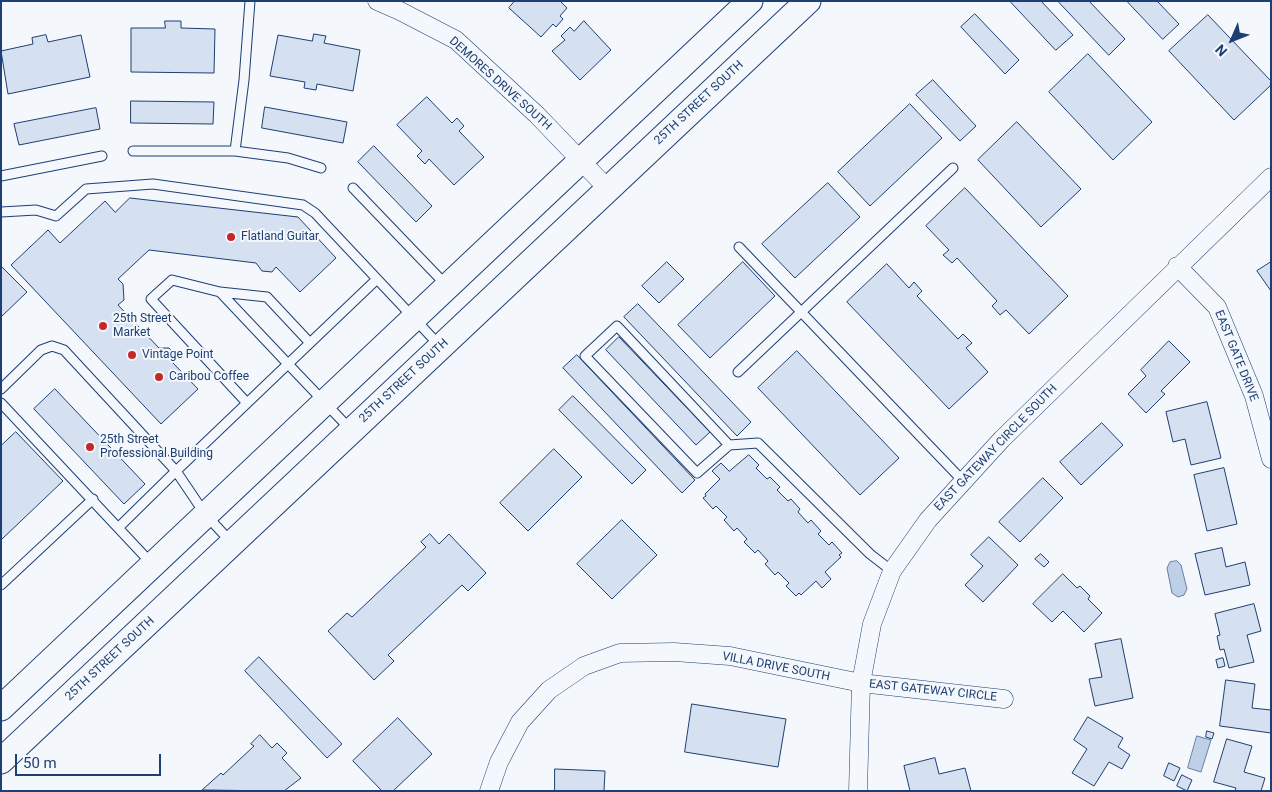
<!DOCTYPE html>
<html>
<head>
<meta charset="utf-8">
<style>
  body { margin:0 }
  #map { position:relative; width:1272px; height:792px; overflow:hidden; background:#f4f7fb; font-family:Roboto,sans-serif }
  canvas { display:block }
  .frame { position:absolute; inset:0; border:2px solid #1d3f73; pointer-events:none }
  .north { position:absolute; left:1207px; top:15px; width:50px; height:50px; -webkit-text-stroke:4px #f4f7fb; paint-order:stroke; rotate:226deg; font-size:14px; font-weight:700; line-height:20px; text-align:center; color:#1d3f73 }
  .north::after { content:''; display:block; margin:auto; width:18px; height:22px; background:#1d3f73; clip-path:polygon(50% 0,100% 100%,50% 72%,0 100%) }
  .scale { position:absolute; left:15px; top:754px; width:146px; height:22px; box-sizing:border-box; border:2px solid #1d3f73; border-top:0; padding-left:6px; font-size:15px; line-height:18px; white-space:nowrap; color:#1d3f73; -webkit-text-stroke:4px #f4f7fb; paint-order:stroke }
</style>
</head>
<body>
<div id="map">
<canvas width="1272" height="792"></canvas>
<div class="frame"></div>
<div class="north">N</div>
<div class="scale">50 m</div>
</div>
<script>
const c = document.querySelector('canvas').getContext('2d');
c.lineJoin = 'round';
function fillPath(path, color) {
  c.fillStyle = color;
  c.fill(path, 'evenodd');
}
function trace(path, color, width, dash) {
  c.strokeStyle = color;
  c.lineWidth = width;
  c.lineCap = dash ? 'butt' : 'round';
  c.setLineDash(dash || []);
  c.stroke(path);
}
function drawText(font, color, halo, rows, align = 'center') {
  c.font = font + ' Roboto,sans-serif';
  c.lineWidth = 4;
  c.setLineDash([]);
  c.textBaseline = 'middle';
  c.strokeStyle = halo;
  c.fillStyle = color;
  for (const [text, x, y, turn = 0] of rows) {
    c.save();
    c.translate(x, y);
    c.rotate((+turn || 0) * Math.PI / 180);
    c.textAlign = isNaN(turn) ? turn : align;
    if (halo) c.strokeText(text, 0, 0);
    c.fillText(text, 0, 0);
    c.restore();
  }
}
const water = new Path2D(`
  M1177,561L1181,565L1187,589L1184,595L1178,597L1172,593L1167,568L1170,562Z
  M1197,736L1211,740L1201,772L1188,768Z`);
fillPath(water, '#bed0e5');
trace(water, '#687fa3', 1);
const building = new Path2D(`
  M515,1H560L567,8L560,16L563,19L556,27L553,24L541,37L509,8Z
  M1010,1H1041L1073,35L1056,50Z
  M1058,1H1089L1125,39L1109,55Z
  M1127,1H1157L1179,24L1163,39Z
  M975,14L1019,60L1005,74L961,27Z
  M1208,15L1271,81V85L1234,120L1169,51Z
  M165,21H181V28L215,29L214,73L131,72V28H165Z
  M584,21L611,50L580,80L552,51L565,40L561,36L570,27L574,31Z
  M314,34L326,36L324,43L360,50L353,91L317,84L316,90L304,88L305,82L270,76L278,35L312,41Z
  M46,35L48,42L81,35L90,77L8,94L1,51L33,44L32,38Z
  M1088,54L1152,122L1113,160L1049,92Z
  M933,80L976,126L960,141L916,95Z
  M427,97L452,123L457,118L464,126L459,131L484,157L454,185L429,159L425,164L417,156L422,151L397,125Z
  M131,101L214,102L213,124L131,123Z
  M910,104L942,138L870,206L838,172Z
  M265,107L347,122L343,143L262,128Z
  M96,108L100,129L19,145L14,124Z
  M1017,122L1081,189L1041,227L978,160Z
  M374,146L432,206L416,222L358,162Z
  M828,183L860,217L795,278L762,244Z
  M965,188L1068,296L1029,334L1006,310L1000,315L992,306L997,301L957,258L952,263L943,255L949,250L926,226Z
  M130,198L298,217L336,258L300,292L276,267L272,272L262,271L256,263L149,250L118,279L123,284L124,300L118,305L159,348H169L174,353L173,363L198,389L161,424L11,265L48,230L60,243L105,201L115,212Z
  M667,262L684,279L659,303L642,286Z
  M743,262L775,296L710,358L678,325Z
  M1271,262V291L1257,271Z
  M887,264L909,288L914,282L922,291L917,296L958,339L963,334L972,343L966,348L988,372L949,409L847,302Z
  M1,266L27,292L1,317Z
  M638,304L751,422L737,436L624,317Z
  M619,337L710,432L696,445L606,350Z
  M1169,341L1190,362L1161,391L1165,394L1146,413L1128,394L1146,376L1141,370Z
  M797,351L899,458L860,495L758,388Z
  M577,355L695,480L682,493L563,368Z
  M55,389L145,484L124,504L34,409Z
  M573,396L646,470L632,484L559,410Z
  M1207,402L1221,458L1191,465L1185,439L1173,442L1166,412Z
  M1102,423L1123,445L1081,485L1060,462Z
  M16,432L63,481L1,540V446Z
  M554,449L582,477L528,531L500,503Z
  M749,455L759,465L756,468L767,479L770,477L780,487L777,490L788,501L791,499L800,509L798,512L808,523L811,520L821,531L818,534L829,545L832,542L842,553L839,555L841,557L825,572L831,579L822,588L816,581L801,595L799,593L796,596L786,586L789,583L778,572L775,575L765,564L768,561L758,550L755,553L744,542L747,539L737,528L734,531L724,520L727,517L716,506L713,509L703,498L706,496L705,494L720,479L712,471L721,463L729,471Z
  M1224,468L1237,524L1207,531L1194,475Z
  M1043,478L1063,498L1020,542L999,522Z
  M622,520L657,555L612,599L577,564Z
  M430,534L439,544L449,534L486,573L468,591L462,585L388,655L394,661L374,680L328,631L347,613L352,617L426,547L421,542Z
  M989,537L1018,565L983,602L965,585L983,566L971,555Z
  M1222,548L1226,567L1245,562L1250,585L1205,595L1195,554Z
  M1041,554L1049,562L1044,567L1035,559Z
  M1063,574L1077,588L1080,586L1090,596L1088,599L1102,613L1084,632L1063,611L1052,622L1033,604Z
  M1254,604L1261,631L1247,635L1254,662L1229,668L1224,649L1220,650L1217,636L1220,635L1215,614Z
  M1121,639L1133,698L1095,706L1089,679L1102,677L1095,644Z
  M259,657L342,744L327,758L245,671Z
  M1223,658L1225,666L1218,668L1216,660Z
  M1226,680L1255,684L1252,708L1271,710V733L1220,726Z
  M692,704L786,719L778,767L685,752Z
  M1088,717L1123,738L1118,747L1130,755L1122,769L1109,762L1094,786L1072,773L1087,749L1074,740Z
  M398,718L432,754L393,791H382L353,761Z
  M1207,731L1214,733L1212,739L1206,737Z
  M260,735L272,748L277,743L287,753L282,758L301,778L284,791L202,790L221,773L223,775L254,746L251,744Z
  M1227,739L1252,746L1244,772L1265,778L1261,791H1235L1236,788L1214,782Z
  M935,758L939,774L965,768L971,791H910L904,766Z
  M1169,763L1180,768L1174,781L1164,776Z
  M555,769L605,771L604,791H555Z
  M1182,775L1192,780L1187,791L1177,786Z`);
fillPath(building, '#d5e0f0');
trace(building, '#1d3f73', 1);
const service = new Path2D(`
  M133,151H235L244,80L250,1
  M235,151L288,158L321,168
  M1,176L102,156
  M353,188L447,286
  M1,212L36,210L56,216L86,189L153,184L303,205L315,213L440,346
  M739,247L963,481
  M220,292L267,297L310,343L288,364L220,292L172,280L151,299L247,403
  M310,343L376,280
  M738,372L953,168
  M1,389L41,350L52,346L64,350L176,471L119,527
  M1,403L152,564
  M729,445L697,473L585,356L617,326L729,445L758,443L870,554L892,571
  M231,542L205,514L176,471L288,364L350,429
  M1,585L93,499`);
const minor = new Path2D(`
  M377,1L400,11L456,40L537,115L608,189
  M1177,266L1217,307L1254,396L1271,459
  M489,791L499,762L520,722L549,690L584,666L620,653L674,652L730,656L861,683L1004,699
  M858,791L861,683L872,624L892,571L928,520L1002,439L1271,177`);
const secondary = new Path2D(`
  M1,708L750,1
  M1,761L808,1`);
trace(service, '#1d3f73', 11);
trace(minor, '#1d3f73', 19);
trace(secondary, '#1d3f73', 27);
trace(service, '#f4f7fb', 9);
trace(minor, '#f4f7fb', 18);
trace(secondary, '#f4f7fb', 25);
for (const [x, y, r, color] of [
  [231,237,5,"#c62828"],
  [103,326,5,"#c62828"],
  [132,355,5,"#c62828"],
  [159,377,5,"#c62828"],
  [90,447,5,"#c62828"]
]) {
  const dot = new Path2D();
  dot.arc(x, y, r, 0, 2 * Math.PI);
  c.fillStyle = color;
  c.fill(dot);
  trace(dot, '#f4f7fb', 2);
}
drawText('12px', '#1d3f73', '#f4f7fb', [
  ["DEMORES DRIVE SOUTH",500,84,42],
  ["25TH STREET SOUTH",699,103,-43],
  ["EAST GATE DRIVE",1236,356,68],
  ["25TH STREET SOUTH",404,381,-43],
  ["EAST GATEWAY CIRCLE SOUTH",996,448,-46],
  ["25TH STREET SOUTH",110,659,-43],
  ["VILLA DRIVE SOUTH",776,667,11],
  ["EAST GATEWAY CIRCLE",933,691,6]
]);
drawText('12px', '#1d3f73', '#f4f7fb', [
  ["Flatland Guitar",241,237],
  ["25th Street",113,319],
  ["Market",113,333],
  ["Vintage Point",142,355],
  ["Caribou Coffee",169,377],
  ["25th Street",100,440],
  ["Professional Building",100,454]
], 'left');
</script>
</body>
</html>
